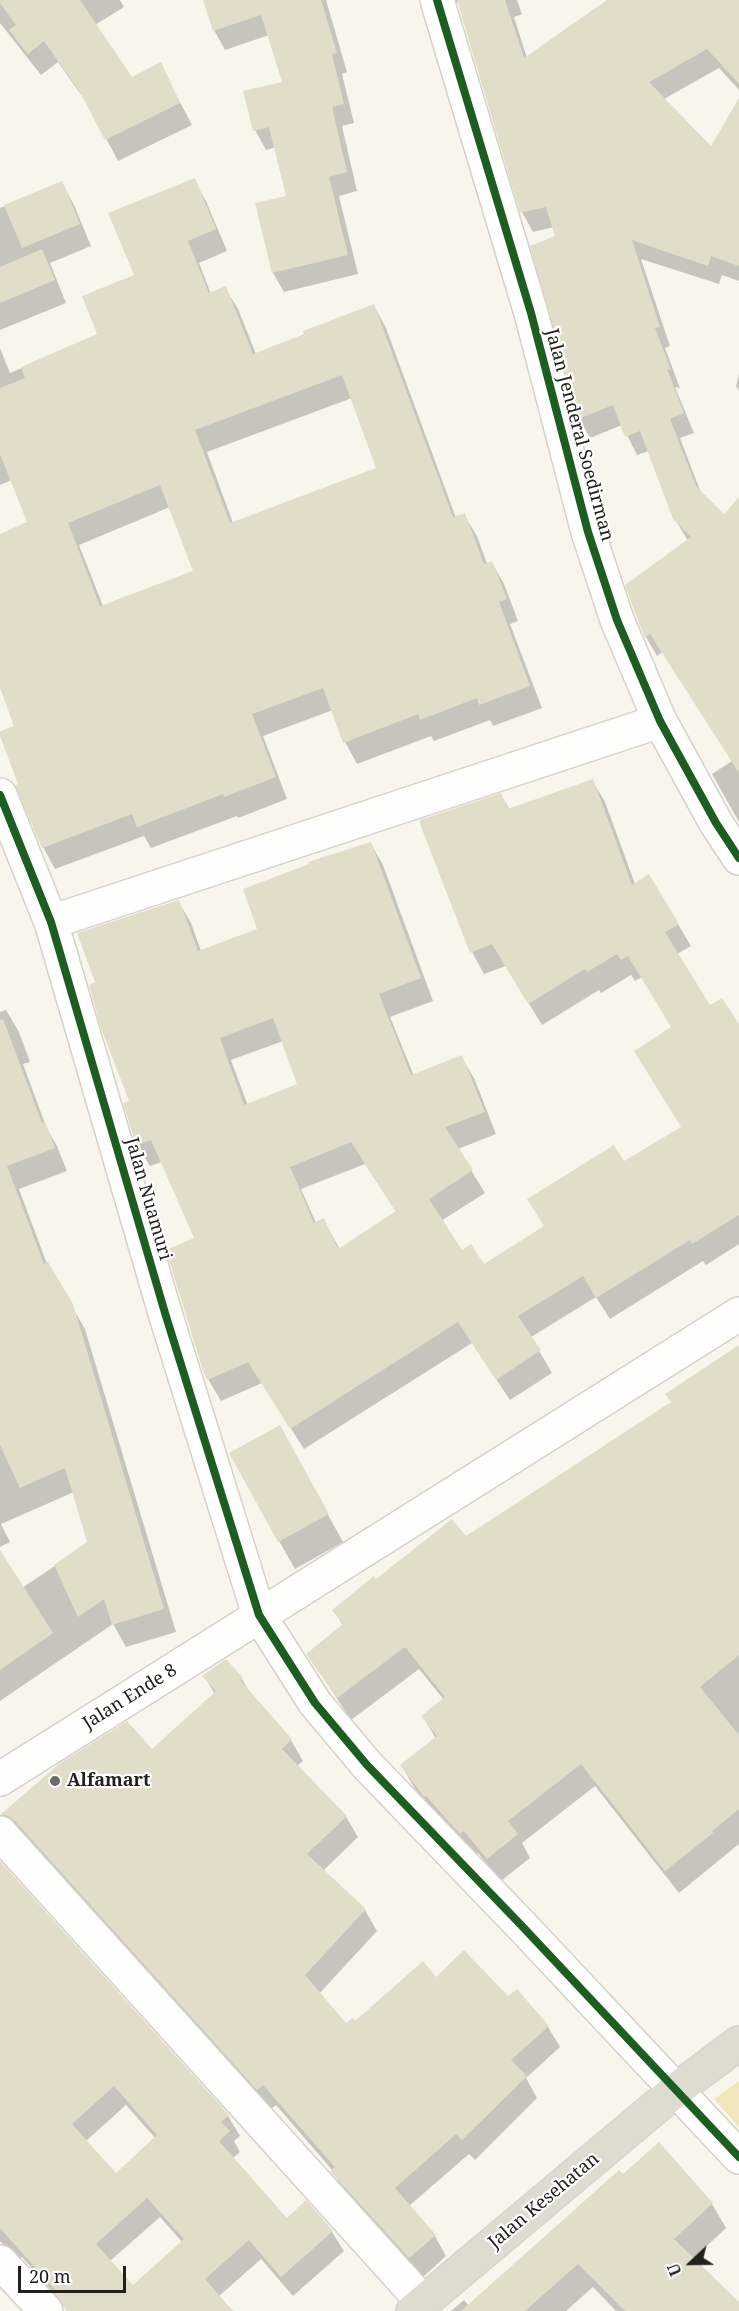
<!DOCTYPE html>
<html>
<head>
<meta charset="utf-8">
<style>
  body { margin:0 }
  #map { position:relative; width:739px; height:2311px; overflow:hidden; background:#f8f6ec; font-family:"Noto Serif",serif }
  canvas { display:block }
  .north { position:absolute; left:661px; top:2233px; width:60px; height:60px; -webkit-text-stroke:4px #fff; paint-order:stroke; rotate:248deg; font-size:16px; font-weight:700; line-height:24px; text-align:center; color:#212019 }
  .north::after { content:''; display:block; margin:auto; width:21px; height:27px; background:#212019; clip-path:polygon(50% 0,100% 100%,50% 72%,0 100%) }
  .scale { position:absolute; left:18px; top:2266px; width:108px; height:27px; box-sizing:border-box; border:3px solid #212019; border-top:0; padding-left:8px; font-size:18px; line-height:21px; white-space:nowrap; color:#212019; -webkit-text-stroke:4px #fff; paint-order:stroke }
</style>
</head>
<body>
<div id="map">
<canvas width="739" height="2311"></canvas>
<div class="north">U</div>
<div class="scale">20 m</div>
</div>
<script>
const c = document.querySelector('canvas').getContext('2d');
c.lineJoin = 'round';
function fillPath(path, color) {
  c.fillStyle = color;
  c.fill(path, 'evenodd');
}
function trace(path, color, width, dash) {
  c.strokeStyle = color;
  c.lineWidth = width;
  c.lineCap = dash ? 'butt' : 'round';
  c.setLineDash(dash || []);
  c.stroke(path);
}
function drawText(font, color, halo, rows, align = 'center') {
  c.font = font + ' "Noto Serif",serif';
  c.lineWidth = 4.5;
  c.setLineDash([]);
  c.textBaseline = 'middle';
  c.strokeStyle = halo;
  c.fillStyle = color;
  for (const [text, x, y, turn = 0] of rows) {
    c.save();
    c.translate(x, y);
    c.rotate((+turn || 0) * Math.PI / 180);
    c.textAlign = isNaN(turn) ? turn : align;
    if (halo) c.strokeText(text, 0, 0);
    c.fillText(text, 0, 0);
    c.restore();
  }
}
fillPath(new Path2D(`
  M739,2081V2127L714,2099Z`), '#efe6be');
fillPath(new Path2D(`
  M0,0H120L124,7L95,25L132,78L160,64L192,125L118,161L89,106L58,62L41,75L0,23Z
  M205,0H326L347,72L342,74L354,123L342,126L357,191L339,196L358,274L284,292L273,273L288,197L276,147L266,150L255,130L284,83L269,35L225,50L214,30Z
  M454,0H517L522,14L514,17L527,58L609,0H739V90L719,68L664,99L711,149L739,101V281L722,275L719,284L641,259L670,346L665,348L680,388L675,387L694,433L680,438L701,493L724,516L739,499V822L712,774L732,761L663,652L657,656L646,637L627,585L688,541L675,519L649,451L637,455L622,425L590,438L579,418L557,237L554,227L533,232L522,212L459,4Z
  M194,180L206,201L227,251L199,263L211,294L225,288L238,309L256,354L374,306L386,328L456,518L464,515L477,536L487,564L492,563L504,584L518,621L510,624L542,708L493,726L490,720L434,741L431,736L357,764L345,742L333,710L263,736L287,799L238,818L237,816L151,848L144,836L55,869L43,847L20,785L16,727L0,684V536L29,523L12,480L0,485V348L10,373L99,335ZM352,398L378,469L233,523L207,452ZM170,507L195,572L103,606L79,545Z
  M62,183L74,205L91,246L50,263L66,303L0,330V208Z
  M739,373V391L736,386Z
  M592,780L605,802L635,884L678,924L691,946L677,954L709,1007L739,1027V1244L706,1265L703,1261L610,1319L596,1297L531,1337L552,1373L510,1400L472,1343L304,1449L262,1383L221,1401L208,1379L196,1239L162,1162L150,1166L137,1145L125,1104L131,1102L97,983L178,901L191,923L201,951L259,930L371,844L383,865L433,1001L390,1017L414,1076L461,1057L474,1078L496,1134L458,1149L485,1193L441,1221L461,1252L484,1266L545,1228L623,1163L682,1128L673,1028L642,977L635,981L631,975L601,993L599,990L542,1025L506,966L484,974L472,952L501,795L510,810ZM283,1041L299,1085L248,1106L231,1060ZM365,1164L397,1213L340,1250L324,1220L316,1223L301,1189Z
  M6,1010L19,1032L30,1062L23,1064L47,1129L57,1146L67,1171L19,1189L47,1264L85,1329L176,1632L126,1647L113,1624L0,1701V1553L22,1588L89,1543L74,1492L1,1524L10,1542L0,1547V1012Z
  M739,1346V1844L679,1893L595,1786L522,1843L530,1858L501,1881L478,1853L474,1856L438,1819L415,1789L402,1766L436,1739L423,1716L444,1700L419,1669L351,1720L308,1654L343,1626L334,1610L376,1581L465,1538L672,1403Z
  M295,1455L343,1542L295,1569L279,1541Z
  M204,1676L242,1679L251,1695L291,1740L303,1761L297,1766L346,1817L358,1837L323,1871L365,1910L377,1931L319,1994L346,2025L436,1979L508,1999L548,2027L560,2047L526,2078L537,2098L475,2160L469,2154L409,2206L435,2236L446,2256L422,2278L344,2192L333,2171L276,2105L270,2110L13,1835L1,1815L60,1765L151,1751L215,1694Z
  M0,1863L228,2116L240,2136L234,2141L240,2152L233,2158L287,2220L332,2232L344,2251L293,2296L261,2259L218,2297L231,2311H67L62,2303L22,2257L18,2261L0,2241ZM126,2105L156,2139L116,2175L86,2141ZM160,2217L183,2243L133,2287L110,2261Z
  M623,2176L712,2204L726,2228L693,2259L739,2305V2311H616L593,2287L566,2311H451L464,2300L469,2306Z`), '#0003');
fillPath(new Path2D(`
  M0,0H80L132,77L161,62L180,103L105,140L80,92L44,41L28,54L9,30L16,25L0,3Z
  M203,0H321L337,53L332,54L344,104L332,107L347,172L329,177L348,255L272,273L255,203L286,196L269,127L253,131L243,91L282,82L261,15L213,31Z
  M457,0H505L524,58L607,0H739V84L707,49L649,82L711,146L739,98V266L711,256L708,266L632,240L660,327L655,328L671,370L667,369L684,413L670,419L696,486L724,514L739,497V773L650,634L645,638L635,613L625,585L691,537L673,519L640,431L625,437L613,405L578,419L530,246L555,236L546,207L520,213Z
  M195,178L216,229L188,241L209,293L226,286L253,354L304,334L303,331L374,304L453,517L465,513L484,564L492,561L507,599L499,602L530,686L479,705L477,698L420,720L418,714L343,743L323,688L252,714L276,777L224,797L223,794L137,827L132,814L42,848L15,785L18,784L0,736V731L14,726L0,688V534L27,522L0,454V388L25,378L21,367L97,334L82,296L134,275L108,213ZM342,375L376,468L230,523L195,430ZM160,485L193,571L100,606L68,523Z
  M62,181L80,224L22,248L4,205Z
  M42,249L55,280L0,303V267Z
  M593,779L632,885L649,874L679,924L665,932L710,1005L722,998L739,1024V1215L692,1244L690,1240L596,1298L583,1276L518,1316L541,1350L496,1380L458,1322L290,1429L248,1362L207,1380L203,1371L166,1250L194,1238L151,1140L136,1145L123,1103L129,1101L101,1028L89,985L95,982L77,933L179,900L198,951L257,929L243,889L309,864L308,862L371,842L421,978L379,994L411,1075L462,1055L485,1112L445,1127L473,1170L429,1199L462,1250L471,1244L484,1264L544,1226L527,1199L614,1145L624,1161L681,1127L634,1051L671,1027L628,956L621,960L617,954L587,972L585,969L528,1004L492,944L470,953L420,824V820L501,793L508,809ZM273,1018L297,1084L244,1105L220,1038ZM351,1142L396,1211L338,1249L324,1218L314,1223L290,1167Z
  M3,1019L42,1123L45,1122L55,1148L7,1166L44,1264L48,1262L73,1304L164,1609L112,1625L104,1599L78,1617L54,1565L87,1542L65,1468L20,1488L0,1445V1020Z
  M739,1345V1655L700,1687L739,1735V1809L712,1831L713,1833L665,1871L581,1764L508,1821L518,1834L487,1859L464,1831L460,1834L426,1796L424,1797L400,1765L437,1736L421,1716L445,1697L405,1647L337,1698L306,1654L343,1624L332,1610L374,1576L376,1579L452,1519L466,1536L671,1402L665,1394Z
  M280,1425L329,1514L278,1542L229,1453Z
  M0,1550L53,1633L0,1670Z
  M226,1659L243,1678L240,1680L292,1739L282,1749L347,1816L307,1854L366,1909L305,1975L346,2023L353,2018L355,2021L423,1961L436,1977L464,1950L508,1996L517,1989L549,2026L511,2060L527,2076L462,2140L456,2134L395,2188L436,2235L409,2258L330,2171L335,2167L263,2085L257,2090L14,1820L6,1815H0L59,1764L127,1721L152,1749L216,1691L202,1676Z
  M0,1861L229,2115L221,2122L230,2131L219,2141L287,2218L306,2200L333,2231L281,2277L249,2240L205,2279L233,2311H67L55,2293L56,2291L0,2228ZM114,2086L157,2135L116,2173L72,2124ZM147,2198L184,2239L133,2285L96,2244Z
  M659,2142L713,2203L674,2239L739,2302V2311H625L578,2264L525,2311H461L619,2170L623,2174Z`), '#e2ddc9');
const minor = new Path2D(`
  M437,0L531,313L588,532L617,620L660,721L716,823L739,858
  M0,795L51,922L165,1313L259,1615L315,1703L367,1765L521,1925L739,2157
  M51,922L660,721
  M0,1779L739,1314
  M0,1833L423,2302
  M0,2262L46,2311`);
const highway = new Path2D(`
  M413,2311L676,2090L739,2043`);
trace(minor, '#d4d2ca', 36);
trace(highway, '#d5d4ce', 36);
trace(minor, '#fefefc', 33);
trace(highway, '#dedcd0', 33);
trace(new Path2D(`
  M437,0L531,313L588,532L617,620L660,721L716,823L739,858
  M0,795L51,922L165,1313L259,1615L315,1703L367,1765L521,1925L739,2157`), '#1b5e20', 8);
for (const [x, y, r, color] of [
  [55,1781,6,"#6c6b63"]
]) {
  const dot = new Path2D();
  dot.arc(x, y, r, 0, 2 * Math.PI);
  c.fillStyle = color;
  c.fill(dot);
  trace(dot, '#fff', 2);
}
drawText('18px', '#212019', '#fff', [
  ["Jalan Jenderal Soedirman",579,435,75],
  ["Jalan Nuamuri",148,1199,74],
  ["Jalan Ende 8",130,1697,-32],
  ["Jalan Kesehatan",544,2201,-40]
]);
drawText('bold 18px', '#212019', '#fff', [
  ["Alfamart",67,1781]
], 'left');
</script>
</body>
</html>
